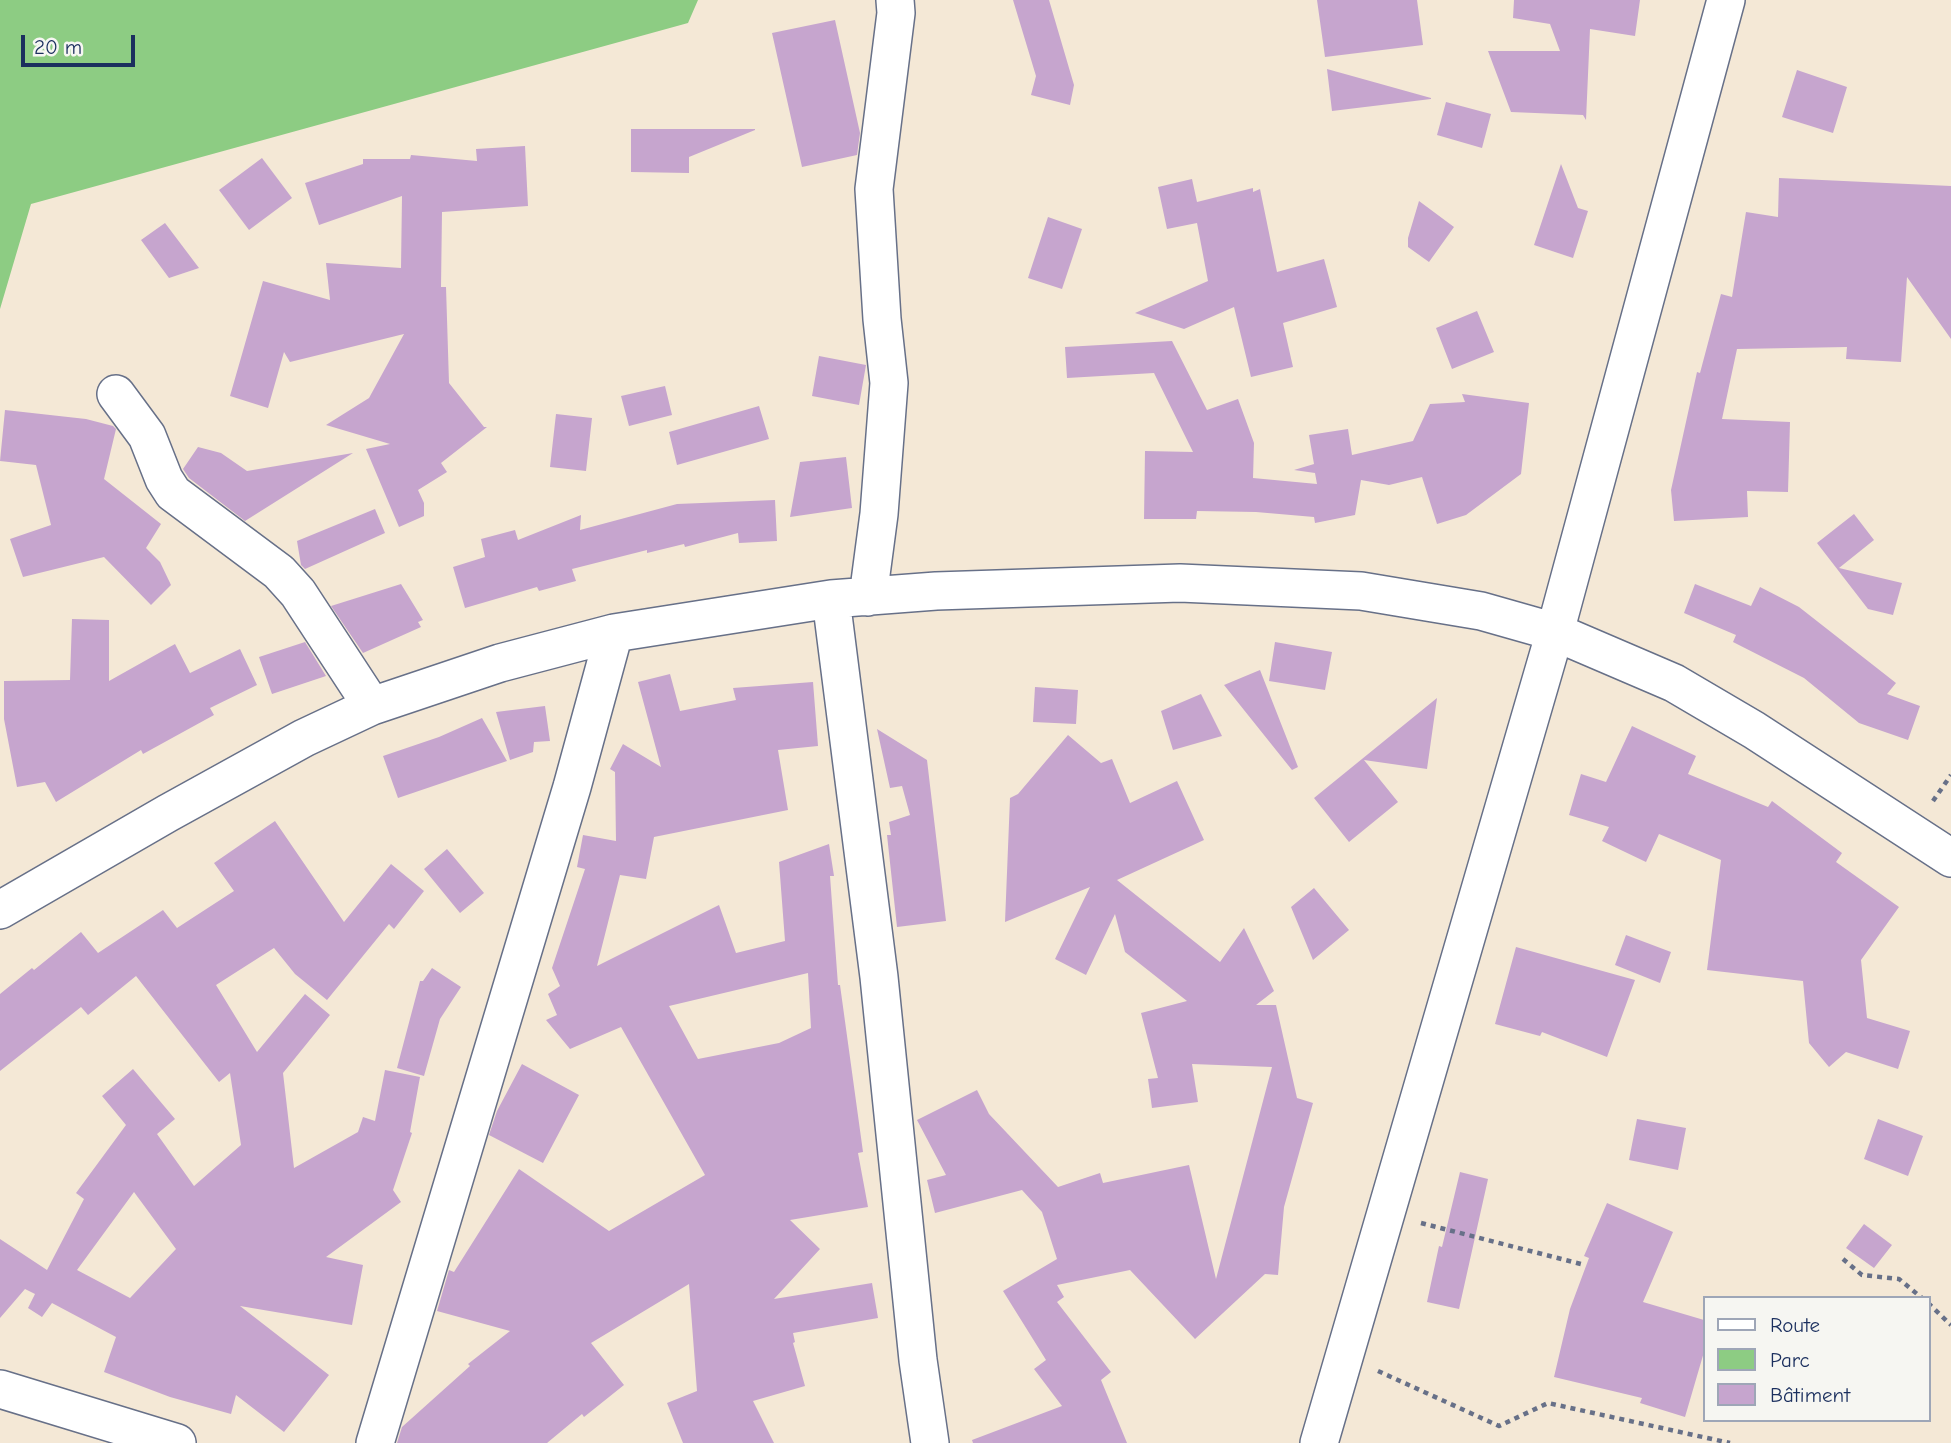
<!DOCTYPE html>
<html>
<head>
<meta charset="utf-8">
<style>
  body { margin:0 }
  #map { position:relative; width:1951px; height:1443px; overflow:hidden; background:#f4e8d6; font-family:"Comic Neue",sans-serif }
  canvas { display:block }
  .legend { position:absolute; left:1703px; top:1296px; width:228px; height:126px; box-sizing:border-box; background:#f6f6f2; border:2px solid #9ea6b7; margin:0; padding:9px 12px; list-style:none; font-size:21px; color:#1b2f5e }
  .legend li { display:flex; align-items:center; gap:14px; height:35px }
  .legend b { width:35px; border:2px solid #9ea6b7 }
  .scale { position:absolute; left:21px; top:35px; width:114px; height:32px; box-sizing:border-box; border:4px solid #1b2f5e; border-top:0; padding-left:9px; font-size:21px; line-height:24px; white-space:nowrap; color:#1b2f5e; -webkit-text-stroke:5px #f6f6f2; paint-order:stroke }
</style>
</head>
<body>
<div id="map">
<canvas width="1951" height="1443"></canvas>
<ul class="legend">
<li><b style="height:9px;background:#fff"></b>Route</li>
<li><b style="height:19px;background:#8dcc83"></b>Parc</li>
<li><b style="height:19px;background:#c6a5ce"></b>Bâtiment</li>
</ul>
<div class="scale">20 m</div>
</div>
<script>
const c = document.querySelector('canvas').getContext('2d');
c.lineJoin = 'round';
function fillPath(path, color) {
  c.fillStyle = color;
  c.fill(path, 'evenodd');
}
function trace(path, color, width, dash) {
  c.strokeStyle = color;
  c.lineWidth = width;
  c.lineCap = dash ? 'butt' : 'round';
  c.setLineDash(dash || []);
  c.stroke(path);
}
fillPath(new Path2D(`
  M0,0H698L688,23L31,204L0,309Z`), '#8dcc83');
fillPath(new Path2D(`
  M1013,0H1049L1074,85L1070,105L1031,95L1036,76Z
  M1317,0H1417L1423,45L1325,57Z
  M1514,0H1640L1635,36L1590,29L1586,120L1583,115L1511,112L1488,51H1560L1550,24L1513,18Z
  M835,20L860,133L857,155L802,167L772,33Z
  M1327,69L1431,98V99L1332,111Z
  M1797,70L1847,87L1833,133L1782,117Z
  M1446,102L1491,114L1482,148L1437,135Z
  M631,129H755V130L689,157V173L631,172Z
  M525,146L528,206L442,212L441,287H446L449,383L484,427H487L441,463L447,472L418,490L424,503V516L399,527L366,449L390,444L326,425L369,398L404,334L290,362L284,352L268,408L230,396L263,281L330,300L326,263L401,268L402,196L319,225L305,183L363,164V159H410L411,155L477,161L476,149Z
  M262,158L292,198L249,230L219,190Z
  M1561,164L1578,208L1588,211L1573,258L1534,245Z
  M1779,178L1951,186V339L1907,277L1901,362L1846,359L1847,347L1737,349L1722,419L1790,422L1788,492L1747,491L1748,517L1674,521L1671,490L1697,372L1700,373L1721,294L1732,297L1746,212L1778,217Z
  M1192,179L1197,202L1253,188V192L1260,189L1277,272L1324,259L1337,307L1283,323L1293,367L1251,377L1234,307L1184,329L1135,313L1208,281L1197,223L1167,229L1158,187Z
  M1419,201L1454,227L1429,262L1408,247V238Z
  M1048,217L1082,229L1062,289L1028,278Z
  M165,223L199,268L169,278L141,240Z
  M1477,311L1494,352L1452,369L1436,328Z
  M1172,341L1207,410L1238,399L1254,443L1253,478L1317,484L1315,473L1294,470L1314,464L1309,435L1348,429L1352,455L1413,441L1430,404L1465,402L1462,394L1529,403L1521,474L1466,515L1437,524L1422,477L1389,485L1361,480L1355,515L1315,523L1314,517L1256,512L1197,511L1196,519H1144L1145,451L1193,452L1154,373L1067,378L1065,347Z
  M819,356L866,365L859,405L812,396Z
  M665,386L672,415L629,426L621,396Z
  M759,406L769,439L677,465L669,432Z
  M5,410L86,419L113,426L116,429L104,479L161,524L146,548L160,562L171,585L151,605L104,557L23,577L10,539L51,525L36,465L0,461Z
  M556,414L592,418L586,471L550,467Z
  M198,447L221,453L247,471L353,453L245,521L189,478L183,469Z
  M846,457L852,508L790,517L800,462Z
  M775,500L777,541L739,543L738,533L685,547L684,544L647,553V550L572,569L576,581L539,591L537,587L465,608L453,567L485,557L481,539L515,530L518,540L581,515L580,530L677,504Z
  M375,509L385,533L305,569L301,565L297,541Z
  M1854,514L1874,540L1839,568L1902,583L1893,615L1868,609L1817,543Z
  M401,584L423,620L418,622L421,627L363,653L331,606Z
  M1695,584L1751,606L1760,587L1799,607L1896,683L1887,694L1920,706L1908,740L1859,723L1804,678L1733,642L1736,635L1684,613Z
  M72,619L109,620V681L175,644L190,673L240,649L257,685L210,708L214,715L143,754L141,750L56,802L45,782L17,787L4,719V681L70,680Z
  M305,642L326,676L272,694L259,657Z
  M1275,642L1332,652L1325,690L1269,681Z
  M1260,670L1298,767L1292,770L1224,685Z
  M670,674L680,711L736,700L733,688L813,682L818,746L778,750L788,810L654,837L646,879L620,875L597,966L719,905L736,953L785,941L779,862L829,844L834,876H830L838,985H840L863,1152L858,1153L868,1207L790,1220L820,1249L774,1299L872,1283L878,1318L793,1333L795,1342L793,1343L805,1386L753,1401L774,1443H683L667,1403L697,1391L689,1284L591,1343L624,1385L584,1417L582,1414L547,1443H397L402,1427L470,1366L468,1364L510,1331L437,1311L449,1270L454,1272L519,1169L609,1231L705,1175L621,1027L570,1049L546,1020L557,1015L548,994L560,986L552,968L585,869L577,867L583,835L616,841L615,772L610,769L623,744L661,767L638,682ZM808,973L811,1028L779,1043L698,1059L669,1006Z
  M1035,687L1078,690L1076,724L1033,722Z
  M1201,694L1222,736L1173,750L1161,711Z
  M1437,698L1427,769L1364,760L1398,802L1349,842L1314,798Z
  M545,706L550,741L534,742L533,752L510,760L496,712Z
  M482,718L507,761L398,798L383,756L439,737Z
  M1632,726L1696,756L1688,774L1768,807L1772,801L1842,853L1836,862L1899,907L1861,960L1867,1018L1910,1031L1898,1069L1846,1052L1829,1067L1809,1043L1803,981L1707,970L1721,860L1659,834L1646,862L1602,841L1609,827L1569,815L1581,774L1606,782Z
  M877,729L927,760L946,921L897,927L887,835H891L889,822L910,815L902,786L890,788Z
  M1068,735L1101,763L1112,759L1130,803L1177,781L1204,840L1117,880L1220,962L1244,928L1274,991L1256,1005H1276L1297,1098L1313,1103L1284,1207L1278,1275L1265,1274L1195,1339L1130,1270L1057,1285L1064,1297L1057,1302L1111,1372L1101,1380L1127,1443H973L972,1440L1062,1406L1034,1369L1046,1360L1003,1291L1057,1259L1042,1212L1022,1190L935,1213L927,1180L946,1175L917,1120L977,1090L989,1114L1058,1187L1100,1173L1103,1183L1189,1165L1216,1279L1272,1067L1192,1064L1198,1102L1152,1108L1148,1079L1158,1078L1141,1013L1187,1001L1125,952L1115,914L1086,975L1055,959L1090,887L1005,922L1010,798L1018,794Z
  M275,821L344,922L391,864L424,891L394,929L389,924L327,1000L295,974L274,948L216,985L257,1052L305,994L330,1015L283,1073L294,1168L358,1132L363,1117L375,1121L385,1070L420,1077L410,1132L412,1133L393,1190L401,1202L326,1257L363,1265L352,1325L240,1306L329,1375L284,1432L236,1395L231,1414L170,1397L104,1372L116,1337L52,1303L42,1317L28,1308L35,1294L25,1289L0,1318V1239L47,1270L84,1199L76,1193L126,1125L102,1096L133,1069L175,1119L157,1134L194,1186L241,1145L230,1073L219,1082L136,976L88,1015L81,1007L0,1071V994L32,968L34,970L81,932L98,953L163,910L177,928L234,891L214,863ZM134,1192L176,1249L130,1298L77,1270Z
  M447,849L484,893L460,913L424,869Z
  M1314,888L1349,930L1313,960L1291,907Z
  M1626,935L1671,952L1660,983L1615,965Z
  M1516,947L1635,980L1607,1057L1542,1032L1540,1036L1495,1024Z
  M432,968L461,987L440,1019L424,1076L397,1068L420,981H423Z
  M522,1064L579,1095L543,1163L489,1135L497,1111Z
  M1637,1119L1686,1128L1678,1170L1629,1160Z
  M1878,1119L1923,1136L1908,1176L1864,1159Z
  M1460,1172L1488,1179L1459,1309L1427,1302L1439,1246L1442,1247Z
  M1607,1203L1673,1232L1643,1302L1704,1320V1352L1685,1417L1640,1403L1642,1398L1554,1377L1570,1309L1589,1258L1584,1256Z
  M1864,1224L1892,1245L1874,1268L1846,1248Z`), '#c6a5ce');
const minor = new Path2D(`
  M116,394L147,436L164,479L173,493L279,572L298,593L372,706
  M868,597L879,514L889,383L882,319L874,189L896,13L895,0
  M831,599L879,977L918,1360L930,1443
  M0,910L168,813L304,738L372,706L500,663L614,633L831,599L936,591L1180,583L1361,591L1481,611L1555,632L1674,683L1754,730L1951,858
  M0,1389L177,1443
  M375,1443L572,787L614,633
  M1319,1443L1555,632L1726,0`);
trace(minor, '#677088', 40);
trace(new Path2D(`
  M1933,801L1951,775
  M1421,1223L1581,1264
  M1843,1259L1862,1275L1899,1279L1922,1298
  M1928,1303L1951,1325
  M1378,1371L1499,1426L1548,1403L1730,1443`), '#677088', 4.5, [5, 5]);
trace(minor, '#fff', 37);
</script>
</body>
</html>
